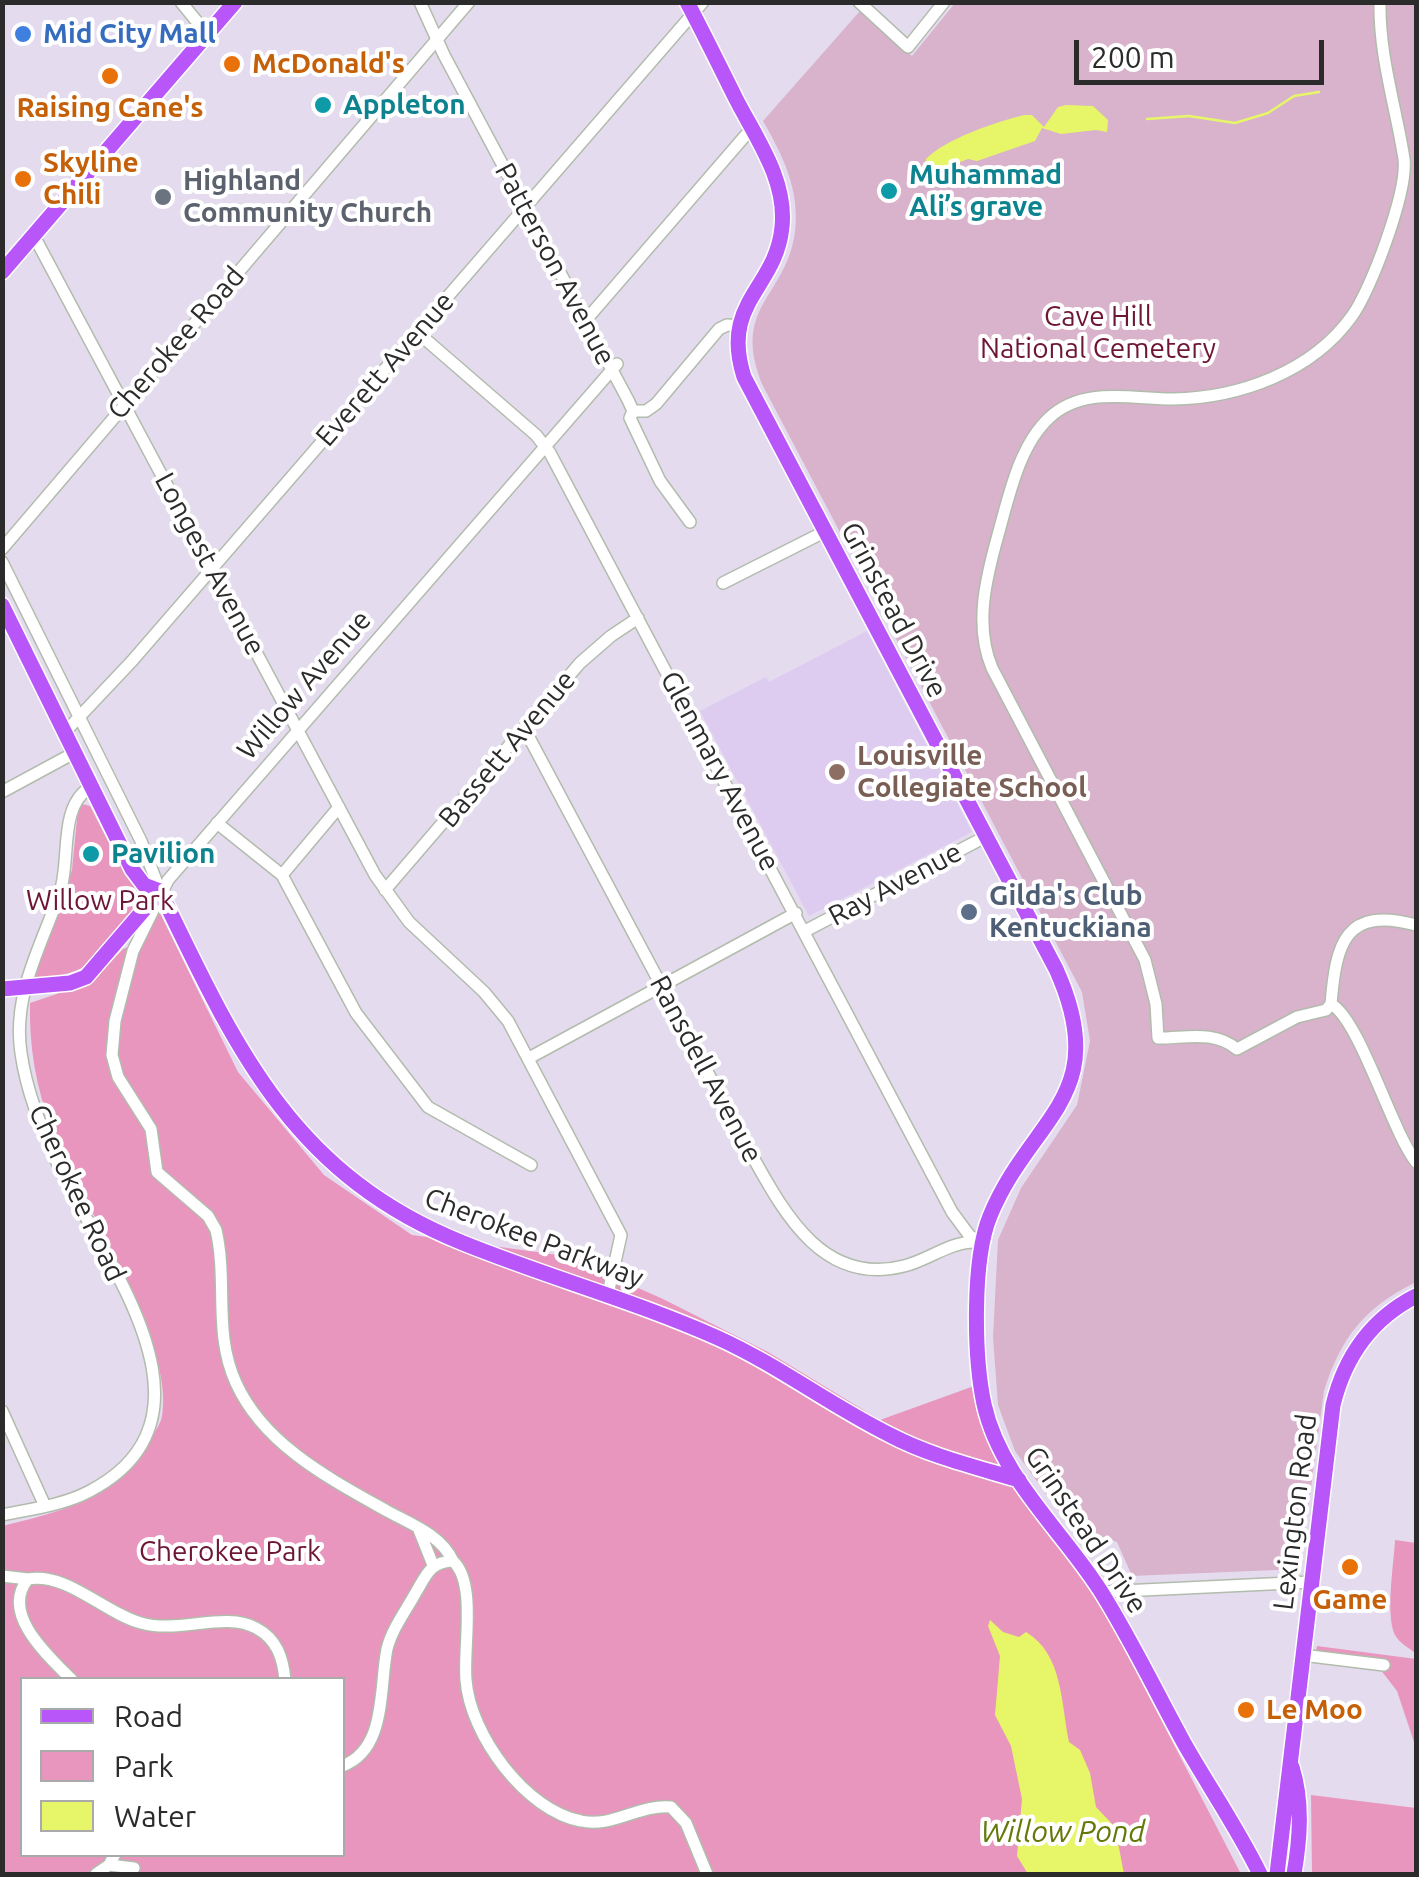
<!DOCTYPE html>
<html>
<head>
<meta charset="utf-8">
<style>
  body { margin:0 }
  #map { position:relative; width:1419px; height:1877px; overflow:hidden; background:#e4dcee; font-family:Ubuntu,sans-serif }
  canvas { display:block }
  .frame { position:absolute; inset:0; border:5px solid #2b2b2b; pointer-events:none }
  .legend { position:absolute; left:20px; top:1677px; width:325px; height:180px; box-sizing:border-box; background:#fff; border:2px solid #aaa; margin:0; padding:12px 18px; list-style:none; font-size:30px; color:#2b2b2b }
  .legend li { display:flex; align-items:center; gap:20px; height:50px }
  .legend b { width:50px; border:2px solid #aaa }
  .scale { position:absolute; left:1074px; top:40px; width:250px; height:45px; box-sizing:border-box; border:5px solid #2b2b2b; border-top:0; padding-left:12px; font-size:30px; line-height:35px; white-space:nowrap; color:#2b2b2b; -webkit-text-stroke:8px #fff; paint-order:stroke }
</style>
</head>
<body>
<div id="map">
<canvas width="1419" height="1877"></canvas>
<div class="frame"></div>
<ul class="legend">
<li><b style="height:12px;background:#b956f9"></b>Road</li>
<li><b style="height:28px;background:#e896be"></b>Park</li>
<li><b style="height:28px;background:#e7f669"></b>Water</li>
</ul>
<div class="scale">200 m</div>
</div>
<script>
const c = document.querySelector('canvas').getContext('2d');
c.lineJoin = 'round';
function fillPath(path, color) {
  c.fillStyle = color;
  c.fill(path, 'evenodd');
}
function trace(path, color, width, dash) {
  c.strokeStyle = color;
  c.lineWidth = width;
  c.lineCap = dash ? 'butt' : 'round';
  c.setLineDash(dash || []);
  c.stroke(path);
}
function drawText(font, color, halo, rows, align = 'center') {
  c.font = font + ' Ubuntu,sans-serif';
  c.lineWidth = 8;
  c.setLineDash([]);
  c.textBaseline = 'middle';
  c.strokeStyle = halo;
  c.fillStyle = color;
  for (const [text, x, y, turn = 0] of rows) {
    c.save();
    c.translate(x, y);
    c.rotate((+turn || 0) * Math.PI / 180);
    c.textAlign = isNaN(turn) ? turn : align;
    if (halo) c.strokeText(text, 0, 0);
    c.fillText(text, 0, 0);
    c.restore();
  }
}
fillPath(new Path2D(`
  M867,631L972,832L809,916L700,711L766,677L769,682Z`), '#decbf0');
fillPath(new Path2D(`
  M82,804L90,806L114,853L138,890L139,907C103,951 97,974 36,979L34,975L72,870L78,809Z
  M158,909L238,1072L324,1175L412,1235L566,1256L663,1299L768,1352L880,1420L974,1386L992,1448L1021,1498L1089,1587L1112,1625L1241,1874H3L2,1526C61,1512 125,1496 152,1437C155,1431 161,1423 162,1416C176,1345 80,1200 52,1129C36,1088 29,1047 30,1003L92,982L123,949L140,943ZM22,1680H342V1854H22Z
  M1395,1540L1416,1543V1654C1411,1649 1401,1644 1397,1638C1384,1622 1394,1563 1395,1540Z
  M1317,1646L1416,1659V1748L1397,1691L1380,1669L1314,1660Z
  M1311,1795L1416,1808V1874H1312Z`), '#e896be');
fillPath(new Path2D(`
  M955,3H1416V1282C1365,1307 1341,1337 1324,1391L1300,1569L1132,1576L1117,1542L1091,1533L1064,1519L1015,1451L998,1405L993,1337L998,1240L1021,1188L1077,1105L1090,1041L1082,992L763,386C730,306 786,298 795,232C800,190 783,156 763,121L860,11L912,56Z`), '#d9b2cb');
fillPath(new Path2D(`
  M1066,105L1093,106L1108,120L1107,132L1096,130L1061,134L1042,128L1035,141L977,161L968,159L936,171L927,168L926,159C945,139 996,122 1024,115H1032L1044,127L1058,107Z
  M990,1620L1003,1632L1019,1637L1026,1632C1063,1654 1061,1703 1069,1742L1080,1750L1090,1773L1096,1807L1115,1827L1124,1874H1028L1017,1856L1022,1799L1011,1746L995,1715L1000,1656L988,1626Z`), '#e7f669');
trace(new Path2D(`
  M1147,119L1189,116L1235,123L1268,113L1294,96L1319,92`), '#e7f669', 2.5);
const minor = new Path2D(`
  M181,2L207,34
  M420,2L444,55L628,400L633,411L630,418L660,481L690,522
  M859,2L908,47L944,2
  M34,236L375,875L409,922L484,992L508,1021L621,1235L608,1294
  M586,320L751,129
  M417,332L536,435L550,453L952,1212L969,1235L981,1243
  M633,411H646L656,404L719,329L727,325L739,326
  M2,549L469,2
  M2,562L141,841L160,891
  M723,583L824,532
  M524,728L750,1152C783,1211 822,1287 904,1266C929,1260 950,1241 977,1242
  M64,733L132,661L703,2
  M2,792L74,753
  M217,823L282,875L356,1013L428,1107L531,1165
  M282,875L339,807
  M385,890L580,663L611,636L638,618
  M805,931L985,837
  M1331,1004L1326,1010L1297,1017L1237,1049C1214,1030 1187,1038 1158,1038L1156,1004L1145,960L992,668C974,625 986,578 998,535C1009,496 1019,446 1049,418C1083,386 1131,399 1173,399C1239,398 1312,372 1352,316C1371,290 1408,191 1404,159C1396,107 1379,56 1380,2
  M1331,1004C1360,1020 1391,1130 1416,1162
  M1331,1004C1336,943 1345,906 1416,925
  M529,1058L796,913
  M2,1411L45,1506
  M2,1515C32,1509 64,1505 90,1491C225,1420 114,1274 66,1181C46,1141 27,1097 21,1053C12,994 42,945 60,892C71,859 58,808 90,787
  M419,1530L433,1565
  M453,1561C441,1535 411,1524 387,1511C330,1479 264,1445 236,1383C213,1333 228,1282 216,1230L208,1216L157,1172L151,1129L118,1077L112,1055L115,1021L133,951L168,880L617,364
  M2,1576L28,1579
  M1101,1592L1311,1582
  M1302,1655L1384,1665
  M72,1680C47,1655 0,1613 28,1579C67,1572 104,1613 141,1623C178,1634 225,1611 256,1628C277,1639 283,1658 285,1680
  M342,1766C387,1750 379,1688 387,1649C392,1629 405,1612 415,1594C426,1576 429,1562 453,1561C477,1583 463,1648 466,1680C470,1735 526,1811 581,1821C613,1828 639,1804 671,1807L686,1823L707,1874
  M109,1865L134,1868
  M96,1874L109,1865L115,1854`);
const major = new Path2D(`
  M687,2C704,34 720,67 736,99C756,138 787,180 782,227C776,289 720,302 744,377L1056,969C1114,1097 1031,1116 990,1216C972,1260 974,1357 984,1404C1000,1477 1061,1529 1100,1590C1131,1639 1156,1692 1184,1743C1209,1787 1238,1829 1260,1874
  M2,272L235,2
  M2,605L132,869L144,885L160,891C235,1046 291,1174 463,1243C547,1277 635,1301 718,1338C778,1365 831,1406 890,1435C930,1456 976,1467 1019,1480
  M2,989L70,983L86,977L160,891
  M1292,1767C1303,1802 1300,1839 1294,1874
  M1277,1874L1333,1405C1345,1356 1371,1319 1416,1296`);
trace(minor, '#b2bcad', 14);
trace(major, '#fff', 18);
trace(minor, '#fff', 11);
trace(major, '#b956f9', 15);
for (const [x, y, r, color] of [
  [23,34,10,"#3f7fe0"],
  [232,64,10,"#e8710a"],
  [110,76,10,"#e8710a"],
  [323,105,10,"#0f9aa8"],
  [23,179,10,"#e8710a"],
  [889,191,10,"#0f9aa8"],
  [163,197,10,"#6b7280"],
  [837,772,10,"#8d6e63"],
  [91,854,10,"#0f9aa8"],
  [969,912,10,"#5c6f8a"],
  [1350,1567,10,"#e8710a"],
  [1246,1710,10,"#e8710a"]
]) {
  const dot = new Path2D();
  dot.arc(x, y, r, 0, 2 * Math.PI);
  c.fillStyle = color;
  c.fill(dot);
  trace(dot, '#fff', 4);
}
drawText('bold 28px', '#366cbe', '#fff', [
  ["Mid City Mall",43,34]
], 'left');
drawText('bold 28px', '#c56008', '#fff', [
  ["McDonald's",252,64],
  ["Raising Cane's",110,108,"center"],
  ["Skyline",43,163],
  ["Chili",43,195],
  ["Game",1350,1600,"center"],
  ["Le Moo",1266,1710]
], 'left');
drawText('bold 28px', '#0d838f', '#fff', [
  ["Appleton",343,105],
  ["Muhammad",909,175],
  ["Ali’s grave",909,207],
  ["Pavilion",111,854]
], 'left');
drawText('bold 28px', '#5b616d', '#fff', [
  ["Highland",183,181],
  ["Community Church",183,213]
], 'left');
drawText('28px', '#2b2b2b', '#fff', [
  ["Patterson Avenue",555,264,62],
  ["Cherokee Road",176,343,-49],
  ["Everett Avenue",385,369,-49],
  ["Longest Avenue",210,564,62],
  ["Grinstead Drive",894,610,62],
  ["Willow Avenue",304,685,-49],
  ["Bassett Avenue",507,749,-50],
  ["Glenmary Avenue",720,771,62],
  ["Ray Avenue",895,884,-28],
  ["Ransdell Avenue",706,1069,62],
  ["Cherokee Road",77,1193,65],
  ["Cherokee Parkway",534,1238,21],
  ["Lexington Road",1295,1512,-83],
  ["Grinstead Drive",1086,1530,56]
]);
drawText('28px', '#6e1636', '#fff', [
  ["Cave Hill",1098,317],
  ["National Cemetery",1098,349],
  ["Willow Park",100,901],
  ["Cherokee Park",230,1552]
]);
drawText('bold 28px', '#785e54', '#fff', [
  ["Louisville",857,756],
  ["Collegiate School",857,788]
], 'left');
drawText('bold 28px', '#4e5e75', '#fff', [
  ["Gilda's Club",989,896],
  ["Kentuckiana",989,928]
], 'left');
drawText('italic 30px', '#647909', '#fff', [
  ["Willow Pond",1063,1832]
]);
</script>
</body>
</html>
